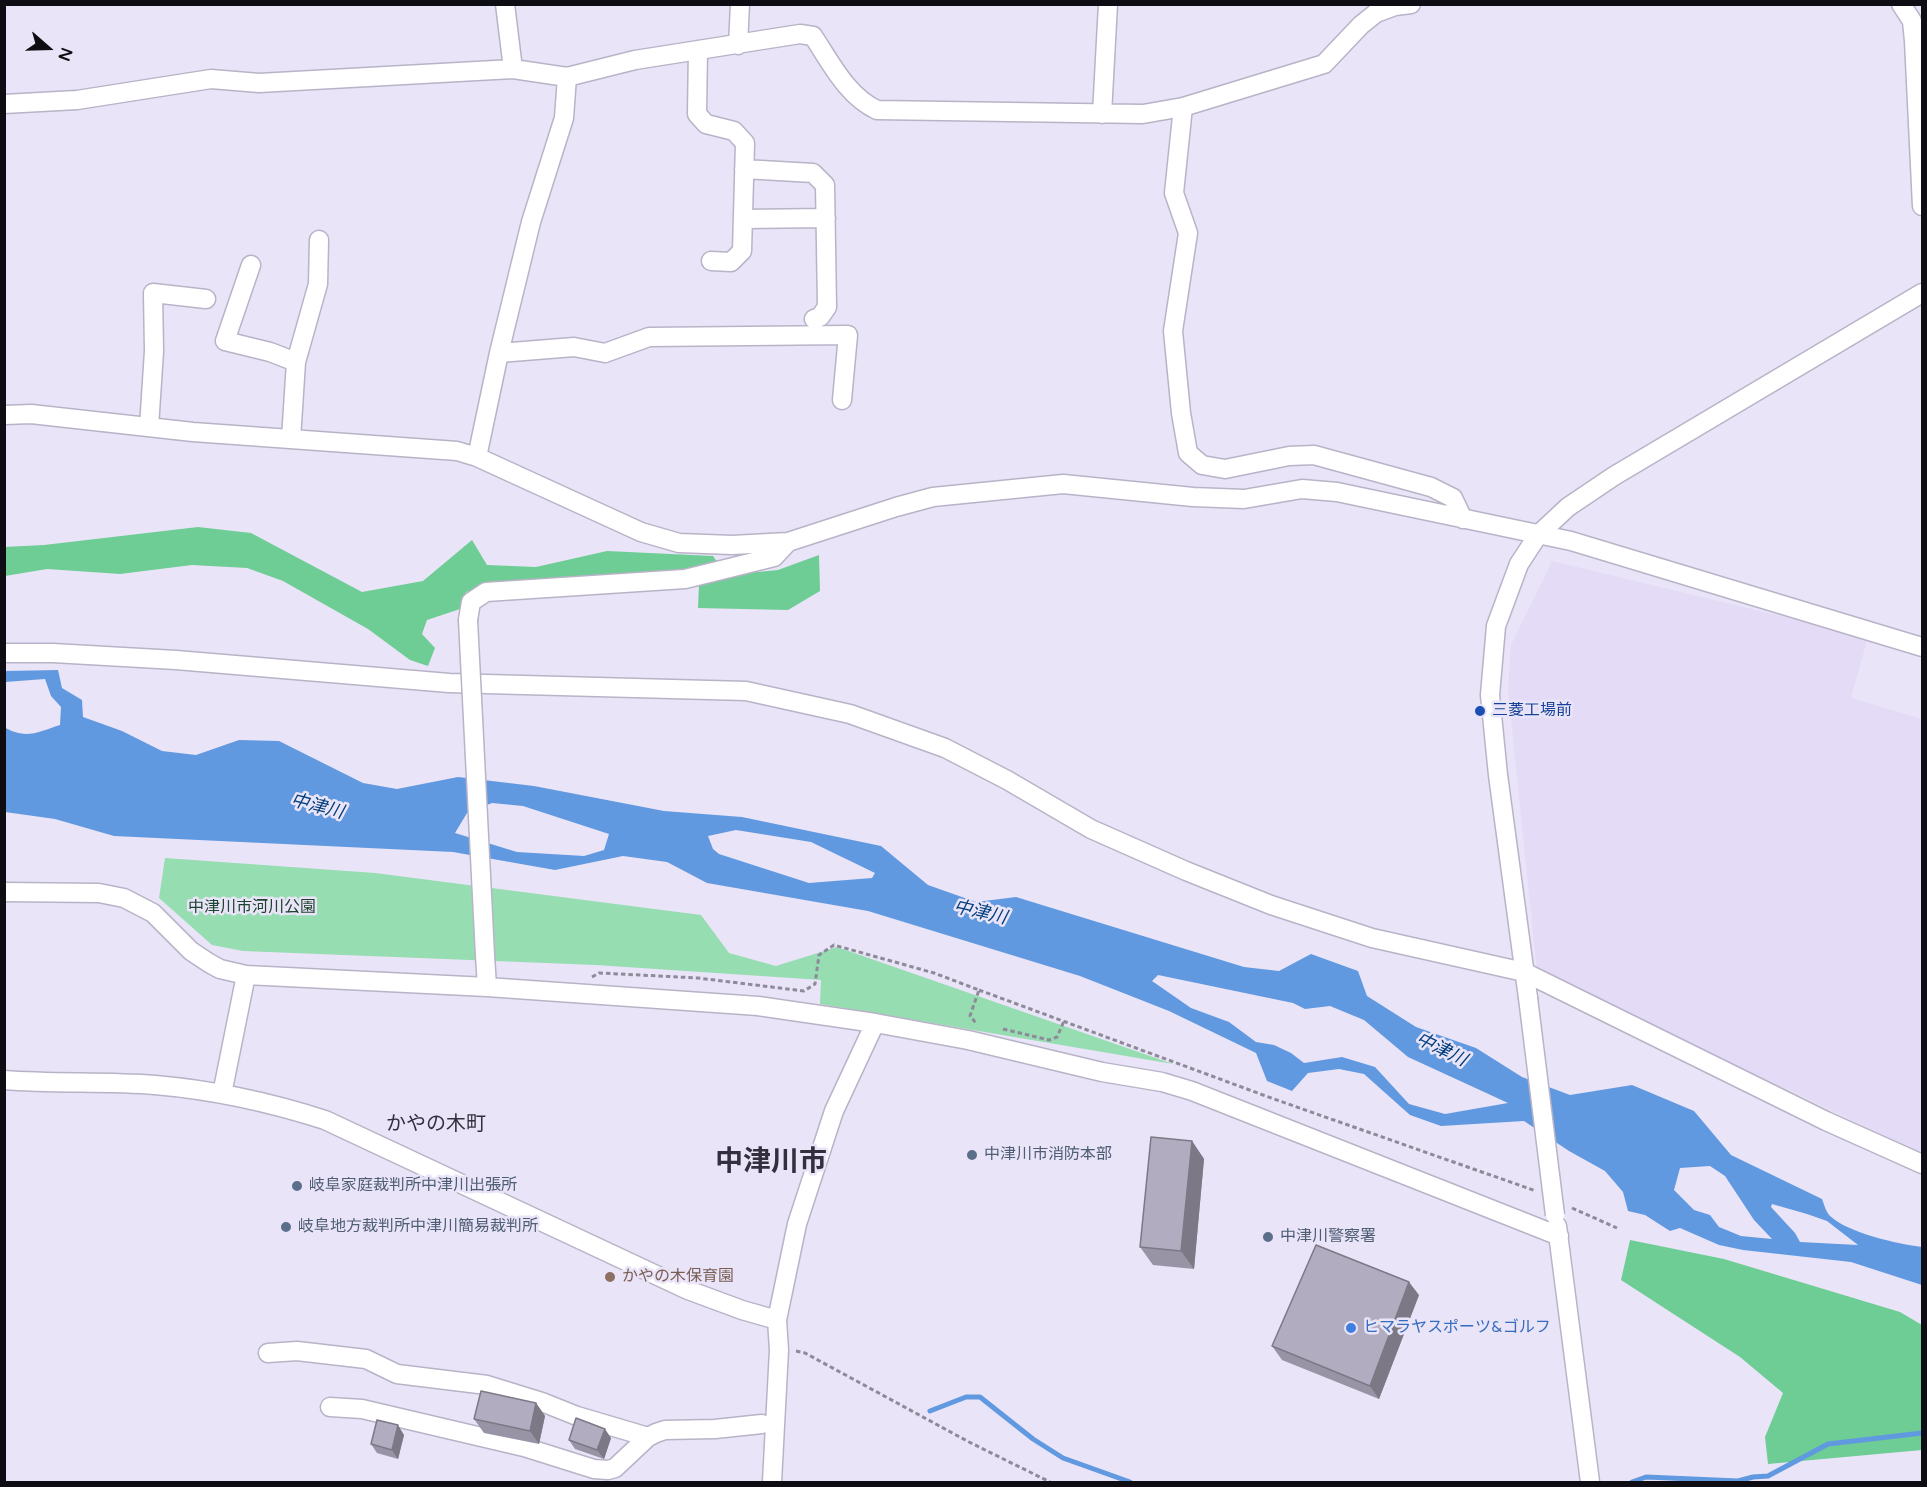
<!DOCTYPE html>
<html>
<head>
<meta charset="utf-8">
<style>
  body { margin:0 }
  #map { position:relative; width:1927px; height:1487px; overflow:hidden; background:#eae4f8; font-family:"Varela Round",sans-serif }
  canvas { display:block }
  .frame { position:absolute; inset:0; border:6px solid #0f0d14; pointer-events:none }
  .north { position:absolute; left:18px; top:18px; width:60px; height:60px; -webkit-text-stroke:4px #eae4f8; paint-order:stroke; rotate:110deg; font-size:16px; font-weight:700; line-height:24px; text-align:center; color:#0f0d14 }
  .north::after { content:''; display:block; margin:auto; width:21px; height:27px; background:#0f0d14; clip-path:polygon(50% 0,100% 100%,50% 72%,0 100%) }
</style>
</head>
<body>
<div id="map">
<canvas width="1927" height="1487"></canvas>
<div class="frame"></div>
<div class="north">N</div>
</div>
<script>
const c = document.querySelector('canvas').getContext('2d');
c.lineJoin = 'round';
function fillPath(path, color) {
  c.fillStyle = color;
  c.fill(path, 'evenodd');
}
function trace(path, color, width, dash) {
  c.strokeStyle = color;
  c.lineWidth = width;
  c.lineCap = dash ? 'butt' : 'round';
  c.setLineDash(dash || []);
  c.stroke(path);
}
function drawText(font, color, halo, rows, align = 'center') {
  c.font = font + ' "Varela Round","Noto Sans JP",sans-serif';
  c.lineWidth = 5;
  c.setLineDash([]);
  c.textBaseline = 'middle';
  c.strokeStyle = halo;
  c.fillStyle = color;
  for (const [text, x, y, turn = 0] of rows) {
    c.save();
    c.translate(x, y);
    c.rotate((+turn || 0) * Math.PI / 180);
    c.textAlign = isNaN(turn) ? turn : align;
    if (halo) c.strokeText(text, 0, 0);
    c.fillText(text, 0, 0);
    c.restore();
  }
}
fillPath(new Path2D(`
  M1552,561L1868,637L1851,698L1922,719V1154L1787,1089L1759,1082L1537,972L1508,690L1511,645Z`), '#e4dbf7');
fillPath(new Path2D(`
  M165,858L375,873L701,915L729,953L776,966L837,947L1173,1064L820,1004L821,980L596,965L243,951L212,945L159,898Z`), '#96ddb1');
fillPath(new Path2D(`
  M198,527L251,533L362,592L423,581L472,540L487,565L536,567L607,551L713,556L726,575L778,570L819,555L820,591L788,610L698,608L699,584L482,588L466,592L460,609L427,620L422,634L435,648L428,666L410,660L368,629L283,581L247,568L192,565L120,574L47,569L5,576L4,547L44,545Z
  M1630,1240L1724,1259L1900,1312L1922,1325V1450L1768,1464L1765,1437L1783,1393L1740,1357L1621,1280Z`), '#6ecc95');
fillPath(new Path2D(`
  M58,670L62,688L82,700L83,717L122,731L162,751L196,755L239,740L279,741L363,783L397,789L458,777L534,786L664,811L742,817L881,846L928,885L976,902L1016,897L1244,967L1279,971L1311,954L1358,971L1367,996L1416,1027L1476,1048L1522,1077L1570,1095L1632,1085L1694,1111L1731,1155L1822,1199C1824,1204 1826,1212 1830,1216C1848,1233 1898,1244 1922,1247V1285L1851,1262L1743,1250L1719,1245L1680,1228L1670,1231L1645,1215L1628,1211L1623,1192L1605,1171L1569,1151L1524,1121L1441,1126L1410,1115L1364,1074L1339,1069L1308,1073L1292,1091L1267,1081L1256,1053L1169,1011L1080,976L868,911L707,883L667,862L623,856L555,870L453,852L114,836L55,819L5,812L4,727C26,740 38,732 60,725L61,707L51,696L45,679L5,682V671ZM492,803L523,806L609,834L604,850L584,856L517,852L455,833L467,813ZM736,830L811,842L875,873L872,878L809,883L719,854L713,849L708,836ZM1158,975L1293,1003L1305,1009L1330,1006L1364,1020L1408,1057L1508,1103L1445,1114L1409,1104L1375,1067L1342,1057L1304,1063L1291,1053L1274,1045L1256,1042L1229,1022L1191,1008L1152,981ZM1710,1166L1725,1176L1754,1220L1772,1239L1741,1236L1719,1227L1710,1215L1694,1210L1674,1190L1680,1168ZM1772,1204L1807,1214L1827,1221L1858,1245L1800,1242L1795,1233L1771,1207Z`), '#6199e0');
trace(new Path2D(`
  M930,1411L966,1397H980L1033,1439L1063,1458L1130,1482
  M1632,1482L1646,1477L1738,1481L1753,1477L1768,1476L1828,1444L1922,1433`), '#6199e0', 5);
const minor = new Path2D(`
  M505,4L513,69
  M1901,4L1912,21L1914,41L1922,206
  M738,45L740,4
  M698,50L697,114L706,124L734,131L745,143L742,251L731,262L711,261
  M4,104L77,100L211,79L259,83L513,69L567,77L635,60L800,34L813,36C831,63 847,96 877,110L1143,114L1183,107L1324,64L1361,25L1376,13L1395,6L1411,4
  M1183,107L1174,193L1188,233L1173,331L1181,413L1188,453L1202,465L1225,469L1289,456L1314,455L1431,487L1453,498L1463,519
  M1102,114L1108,4
  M744,169L813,173L825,185L827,307L820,317L814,319
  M743,219L826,218
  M251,265L225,341L270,352L296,362
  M499,353L574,347L605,353L649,337L848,335L842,400
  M4,415L31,414L193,432L457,451L477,457L641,532L679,543L732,545L788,542L896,507L933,497L1063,484L1193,497L1244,499L1302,489L1337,492L1571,541L1922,647
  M149,427L154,351L153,293L206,299
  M291,439L296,362L318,284L319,240
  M477,457L499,353L531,222L564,118L567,77
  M468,620L471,602L486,592L685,579L774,557L788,542
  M4,653H53L176,660L449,683L746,691L850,714L945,748L1007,780L1091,829L1186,871L1271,905L1372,938L1524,972L1826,1121L1922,1164
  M4,892L99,893L124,898L153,913L191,951L209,963L220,969L246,975L487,987L758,1006L875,1023L968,1040L1102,1072L1162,1082L1192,1091L1559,1236
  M485,955L487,987
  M1528,998L1498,775L1490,695L1496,626L1519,564L1538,535L1568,507L1614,476L1922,293
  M4,1080C55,1084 105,1081 155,1085C214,1090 269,1102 325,1120L688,1290L742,1310L777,1320
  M222,1094L246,975
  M1557,1226L1590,1482
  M268,1353L297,1351L366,1359L397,1374L487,1385L542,1402L577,1416L648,1437
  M330,1407L362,1409L524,1447L594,1469L608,1470L615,1468L648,1437L656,1433L665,1430L715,1429L762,1424
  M772,1482L779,1350L777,1320L797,1224L834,1111L875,1023`);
trace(minor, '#b9b3c7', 21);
trace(new Path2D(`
  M592,977L599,973L698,978L804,991L815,984L819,955L834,945L934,973L979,990L970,1016L976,1023
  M979,990L1274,1099L1536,1191
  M1003,1029L1049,1040L1057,1037L1064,1021
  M1572,1208L1617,1228
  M796,1351L805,1353L969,1442L1050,1482`), '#8f8a99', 3, [4.5, 3]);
trace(minor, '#fff', 18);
const minorBridge = new Path2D(`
  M468,620L485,955
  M1528,998L1555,1215`);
trace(minorBridge, '#b9b3c7', 21, []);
trace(minorBridge, '#fff', 18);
fillPath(new Path2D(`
  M1192,1141L1204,1159L1194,1269L1153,1265L1140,1247Z
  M1419,1295L1379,1399L1282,1360L1272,1346Z
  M536,1403L545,1416L539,1444L484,1433L474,1419Z
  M404,1435L398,1459L377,1453L371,1444Z
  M611,1438L604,1459L575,1449L569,1440Z`), '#9994a5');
fillPath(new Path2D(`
  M1192,1141L1204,1159L1194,1269L1181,1251Z
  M1409,1282L1419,1295L1379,1399L1370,1386Z
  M536,1403L545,1416L539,1444L530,1431Z
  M398,1425L404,1435L398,1459L392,1450Z
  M605,1429L611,1438L604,1459L597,1450Z`), '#7d7886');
const building = new Path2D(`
  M1151,1137L1192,1141L1181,1251L1140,1247Z
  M1316,1245L1409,1282L1370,1386L1272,1346Z
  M481,1391L536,1403L530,1431L474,1419Z
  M576,1418L605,1429L597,1450L569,1440Z
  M377,1420L398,1425L392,1450L371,1444Z`);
fillPath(building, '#b2acc0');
trace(building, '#7d7886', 1.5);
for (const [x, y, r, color] of [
  [1480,711,6,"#1a4fb4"],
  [972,1155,6,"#5c6f8a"],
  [297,1186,6,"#5c6f8a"],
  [286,1227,6,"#5c6f8a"],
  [1268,1237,6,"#5c6f8a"],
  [610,1277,6,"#8d6e63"],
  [1351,1328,6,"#3f7fe0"]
]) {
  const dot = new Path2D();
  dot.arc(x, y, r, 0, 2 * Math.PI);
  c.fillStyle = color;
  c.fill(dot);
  trace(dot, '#eae4f8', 2);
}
drawText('16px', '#164399', '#eae4f8', [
  ["三菱工場前",1492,711]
], 'left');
drawText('16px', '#1d442e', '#eae4f8', [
  ["中津川市河川公園",252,908]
]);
drawText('16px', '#4e5e75', '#eae4f8', [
  ["中津川市消防本部",984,1155],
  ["岐阜家庭裁判所中津川出張所",309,1186],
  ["岐阜地方裁判所中津川簡易裁判所",298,1227],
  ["中津川警察署",1280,1237]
], 'left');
drawText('16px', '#785e54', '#eae4f8', [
  ["かやの木保育園",622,1277]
], 'left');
drawText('16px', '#366cbe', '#eae4f8', [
  ["ヒマラヤスポーツ&ゴルフ",1363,1328]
], 'left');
drawText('italic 18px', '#003e7d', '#eae4f8', [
  ["中津川",317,807,14],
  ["中津川",980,913,13],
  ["中津川",1441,1050,26]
]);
drawText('20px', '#342f3f', '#eae4f8', [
  ["かやの木町",436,1125]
]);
drawText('bold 28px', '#342f3f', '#eae4f8', [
  ["中津川市",771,1163]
]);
</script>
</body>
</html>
